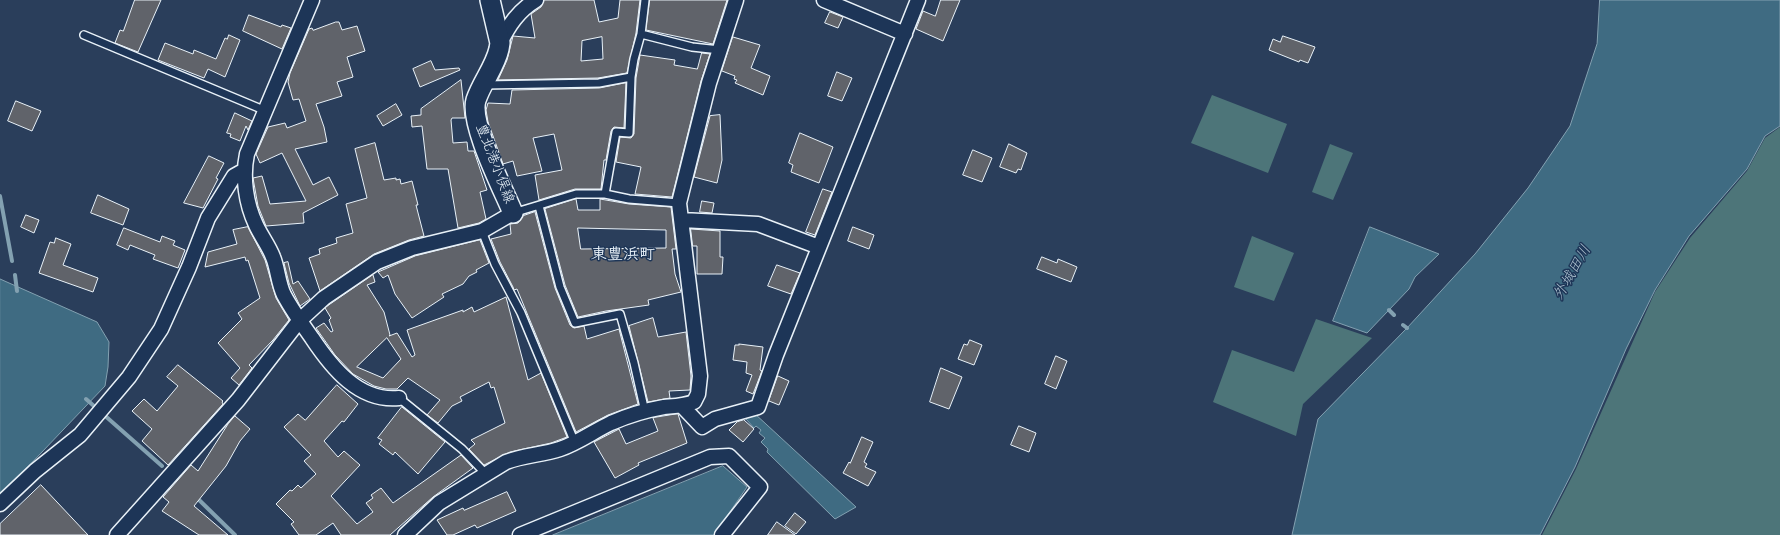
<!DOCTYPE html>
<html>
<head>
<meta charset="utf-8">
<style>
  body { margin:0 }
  canvas { display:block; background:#2a3e5b }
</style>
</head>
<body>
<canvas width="1780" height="535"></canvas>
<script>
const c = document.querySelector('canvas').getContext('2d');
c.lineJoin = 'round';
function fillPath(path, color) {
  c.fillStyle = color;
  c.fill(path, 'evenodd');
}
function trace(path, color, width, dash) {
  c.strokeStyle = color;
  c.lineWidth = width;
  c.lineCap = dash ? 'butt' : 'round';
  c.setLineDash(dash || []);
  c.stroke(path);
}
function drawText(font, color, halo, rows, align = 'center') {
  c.font = font + ' Mynerve,"Klee One",sans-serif';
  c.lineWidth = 3;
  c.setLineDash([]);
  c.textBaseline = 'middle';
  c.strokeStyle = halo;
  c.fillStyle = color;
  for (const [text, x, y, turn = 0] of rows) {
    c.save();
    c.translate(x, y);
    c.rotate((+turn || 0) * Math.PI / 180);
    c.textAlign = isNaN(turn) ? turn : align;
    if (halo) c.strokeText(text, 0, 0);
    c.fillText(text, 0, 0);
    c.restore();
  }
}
fillPath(new Path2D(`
  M1212,95L1287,124L1268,173L1191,143Z
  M1780,127V535H1542L1576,469L1655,292L1690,238L1747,171L1765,138Z
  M1330,144L1353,153L1333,200L1312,192Z
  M1252,236L1294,253L1274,301L1234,287Z
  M1316,319L1372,338L1303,404L1296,436L1213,402L1232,350L1294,372Z`), '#4d7579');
const water = new Path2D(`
  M1600,0H1780V126L1765,136L1747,169L1689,236L1655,290L1626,349L1575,467L1540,535H1292L1318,419L1407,328L1475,254L1528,188L1570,126L1597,44Z
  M1370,227L1439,254L1415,277L1409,289L1367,333L1333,321Z
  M0,279L97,322L109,342L108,367L105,386L0,496Z
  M754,413L856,507L835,519L767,452L768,449L761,442L765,438L759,433L761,430L756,426L754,428L746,419L743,418Z
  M723,466L747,487L714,535H553Z`);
fillPath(water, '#3f6b82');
trace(water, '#83a1b1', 1);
trace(new Path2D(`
  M0,196L12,261
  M15,275L17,291
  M1389,310L1394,315
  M1403,325L1407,328
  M86,399L162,466
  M195,496L235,535`), '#83a1b1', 4);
const building = new Path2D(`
  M135,0H161L138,52L115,43L120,30L123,31Z
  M544,0H594L599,22L618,18L620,0H640L636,33L627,73L598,78L498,80L507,60L513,36L535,38L531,14L541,7ZM602,37L603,59L581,61L582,41Z
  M650,0H727L713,44L646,30Z
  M941,0H960L943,41L916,29L923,11L935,16Z
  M830,12L843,17L838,28L825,23Z
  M249,15L281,27L282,25L291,28L282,49L243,31Z
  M336,22H339L342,30L357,26L365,51L347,57L353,77L337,82L342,96L316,104L324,127L327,142L295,149L313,185L329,177L338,195L303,213L304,223L266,226L258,206L253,178L262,176L270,204L306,201L282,153L260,163L256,154L268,127L285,123L287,128L306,121L299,99L293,100L288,82L290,73L309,29L312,28L313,30Z
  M229,35L240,40L225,77L208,69L204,78L158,60L165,43L193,54L194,50L216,59L225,38L227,39Z
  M1283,36L1315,47L1308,63L1300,60L1299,62L1269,50L1273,39L1280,42Z
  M733,37L760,45L751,68L770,76L763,95L735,83L737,80L734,79L735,76L722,71Z
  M702,53L710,54L701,81L672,197L635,194L641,167L616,162L620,137L631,138L634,134L636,78L640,55L675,60L674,65L697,69Z
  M431,61L435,70L459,68L460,70L420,87L413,69Z
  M837,72L852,78L842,101L828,96Z
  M461,80L465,118H452L451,120L453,143L467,142L468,151H474L487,190L480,192L486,219L479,223L458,228L448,169H427L422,126L412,127L411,116L421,115V109Z
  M626,83L624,128L614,127L611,131L606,160H604L601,189H575L539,200L535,175L562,170L554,134L533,138L542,171L517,176L513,161L503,164L488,122L486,110L488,103L510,104L512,90L599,88Z
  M16,101L41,111L32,131L8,121Z
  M396,104L402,115L383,126L377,116Z
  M235,113L252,121L248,130L246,126L240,141L230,137L231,134L227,133Z
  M720,115L722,160L717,183L694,177L710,116Z
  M800,133L833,147L819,183L791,172L793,165L789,163Z
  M375,143L384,180L396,178V180L400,179L401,184L412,181L418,205H416L424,236L409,240L374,254L320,291L309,258L320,254L319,249L337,243L336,238L353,233L346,204L367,198L355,149Z
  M1009,144L1027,153L1021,170L1018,169L1016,173L1000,167Z
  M973,150L992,158L982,182L963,175Z
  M209,156L224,163L216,178L218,179L203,208L184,203Z
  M823,189L832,192L815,235L806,232Z
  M98,195L129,209L123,225L91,213Z
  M576,199L578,210H600V199L629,204L671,207L676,249H672L675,274L681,292L648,300L649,305L606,311L578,317L565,285L545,209ZM578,228L666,230V248L581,249Z
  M702,201L714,203L712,213L700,212Z
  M535,212L555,288L570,325L574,328L584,326L587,339L619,329L638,404L608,415L576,432L517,289L514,290L513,287L500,262L491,239L511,234L510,224L518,223L523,216Z
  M26,215L39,220L34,233L21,227Z
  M248,227L265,260L276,298L289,320L273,340L249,365L252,368L239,385L231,378L240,368L218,343L242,319L238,313L260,298L248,260L246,261L245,257L205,267L208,252L237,244L233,230Z
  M853,227L874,235L869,249L848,241Z
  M124,228L160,242L162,236L175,241L173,245L185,250L178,268L153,259L155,255L130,245L128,250L117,245Z
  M691,229L720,231V257H723L722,274H697V246H693Z
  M56,238L71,244L63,265L98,278L93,292L39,273L50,242L54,243Z
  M480,240L489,263L476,270L477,272L469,276L463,284L442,294L444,297L412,318L395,294L388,275L383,278L378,272L415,256Z
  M1042,257L1057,263L1058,259L1077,267L1071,282L1037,269Z
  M288,262L293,284L298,281L310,299L300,306L289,283L284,263Z
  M777,265L800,273L791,294L768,286Z
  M373,275L375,282L367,285L384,312L390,335L389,336L397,333L412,357L415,355L407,330L463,310V312L472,307L474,312L506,297L528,380L541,373L567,437L551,443L510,452L484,465L469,449L475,444L471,440L505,423L494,387L491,388L489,382L460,397L462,401L452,406L438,423L427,415L440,400L408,378L397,389H386L374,386L353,374L335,355L316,328L324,323L331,332L333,331L329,320L331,318L325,308ZM387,338L401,359L383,378L357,367Z
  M653,318L658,337L686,332L691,376L690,390L669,391L670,398L648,402L629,326Z
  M970,340L982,345L974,365L958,359L964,344L967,345Z
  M739,344L763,347L760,370L762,371L753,394L746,391L752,375L746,373L747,362L733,360L735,345H739Z
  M1056,356L1067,361L1056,389L1045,384Z
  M178,365L223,401L222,402L223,404L168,465L142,441L152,429L132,411L144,399L157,411L178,386L167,377Z
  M941,368L962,377L949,409L930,402Z
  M778,376L789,381L779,405L769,401Z
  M337,385L358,404L344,422L342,421L324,441L338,457L344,451L360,465L331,496L357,524L373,512L366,503L373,498L371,495L381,488L393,503L461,455L473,468L433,497L390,535H341L333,523L316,535H299L291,524L294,522L276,504L290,490L292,491L298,485L301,488L316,474L304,461L311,455L284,427L298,414L305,420Z
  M402,407L445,442L418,474L395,452L393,455L379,444L382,440L378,438Z
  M678,414L687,443L638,463L639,465L615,478L594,442L619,429L626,444L658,431L653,418Z
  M235,416L250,429L240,441L226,466L194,506L228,535H199L162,511L169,502L163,497L191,465L198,471L228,424Z
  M744,420L754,429L743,442L729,430L737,422Z
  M1019,426L1036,433L1029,452L1011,445Z
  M862,437L873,442L864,462L867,464L865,467L876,472L868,486L843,473L849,462L850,463Z
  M41,485L88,535H0V524Z
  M507,492L516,511L477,528L475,525L453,535H447L437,520L463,508L464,510Z
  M795,513L806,522L796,534L785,526Z
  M777,522L795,535H768Z`);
fillPath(building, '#60636a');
trace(building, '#e8f1f8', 1);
const lane = new Path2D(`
  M641,34L692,47L720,50
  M84,35L266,111
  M484,85L599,83L631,77
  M605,194L616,132L629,133L631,77L634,59L641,34L645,0
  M539,206L560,287L575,323L620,314L634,363L645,412
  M513,213L576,194H605L629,199L679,203
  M482,231L495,264L521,313L575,443
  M399,398L462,449L486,474`);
const street = new Path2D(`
  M312,0L247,154C242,177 246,204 256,225C261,236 269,246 273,257C278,269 278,283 284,295C292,310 302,324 312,338C332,368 359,402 399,398
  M824,0L905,34
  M500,43C509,25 518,11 536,0
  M682,220L758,224L819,247
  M682,406L702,427L715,419L758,407L776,355L918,0
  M0,504L35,471L80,435L129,377L161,329L189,267L208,218L234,176L243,171
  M117,535L238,400L299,321L324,298L377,262L412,248L482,231L513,213
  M405,535L439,503L506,462C524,455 542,455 560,449C578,443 594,431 611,423C627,416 647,410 664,407C675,406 683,406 694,402L698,394L700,376L679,203L709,83L736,0
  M520,535L710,457L729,456L760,487L722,535`);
const secondary = new Path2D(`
  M490,0L500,43L499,49C495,67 482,82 476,100C469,123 503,189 513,213`);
trace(lane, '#e8f1f8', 10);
trace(street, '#e8f1f8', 17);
trace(secondary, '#e8f1f8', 22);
trace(lane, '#1d3557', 7);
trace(street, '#1d3557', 14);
trace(secondary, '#1d3557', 19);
drawText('14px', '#e8f1f8', '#1d3557', [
  ["豊北港小俣線",494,164,69]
]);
drawText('italic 15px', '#adc2cf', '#1d3557', [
  ["外城田川",1573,273,-60]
]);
drawText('bold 16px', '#e8f1f8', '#1d3557', [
  ["東豊浜町",623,256]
]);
</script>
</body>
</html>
